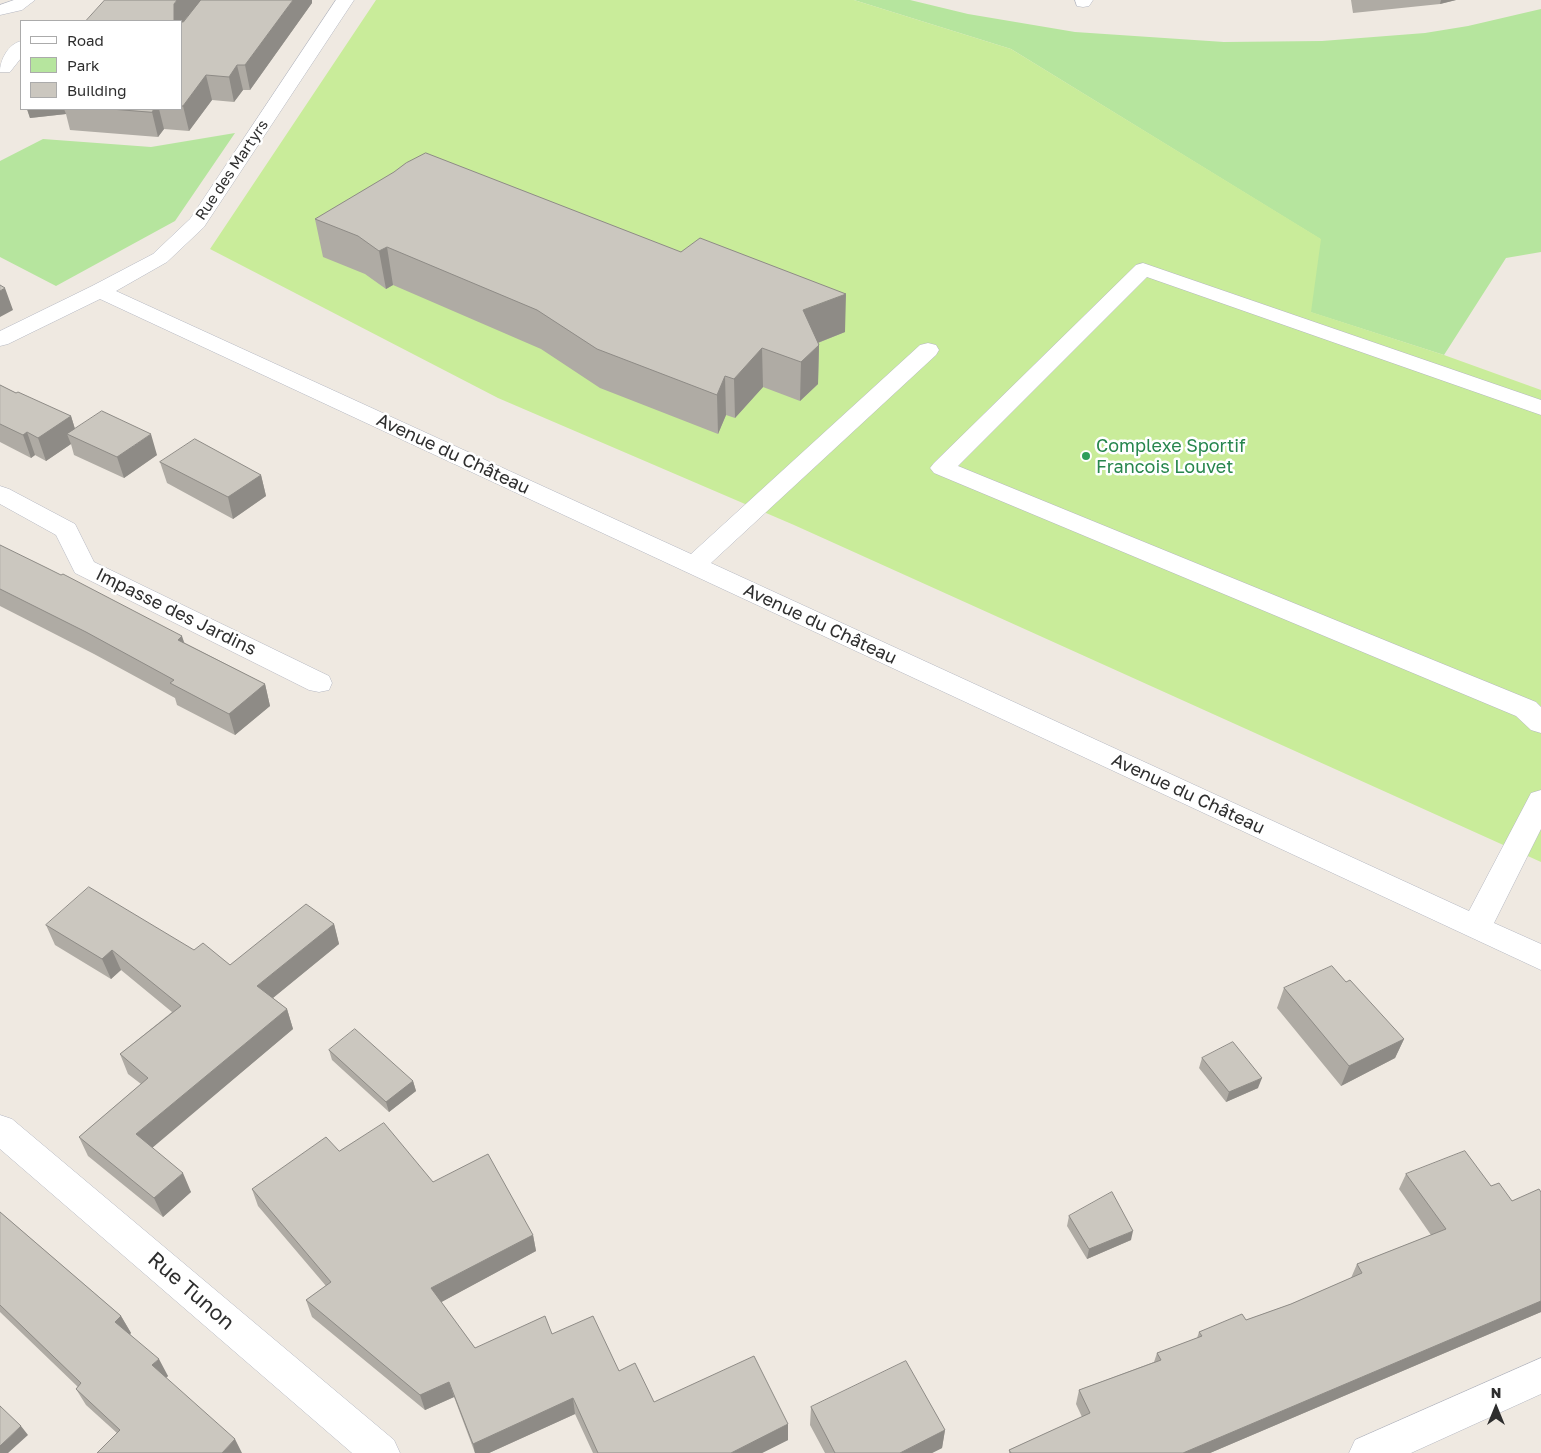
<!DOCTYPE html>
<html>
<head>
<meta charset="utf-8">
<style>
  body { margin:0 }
  #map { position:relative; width:1541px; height:1453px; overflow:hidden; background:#efe9e1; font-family:"Golos Text",sans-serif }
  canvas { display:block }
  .legend { position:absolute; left:20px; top:20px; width:162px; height:90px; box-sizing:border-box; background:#fff; border:1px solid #ababab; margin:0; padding:6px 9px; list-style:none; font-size:15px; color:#2e2e2e }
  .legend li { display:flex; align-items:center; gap:10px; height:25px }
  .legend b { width:25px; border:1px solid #ababab }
  .north { position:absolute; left:1471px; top:1383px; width:50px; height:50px; -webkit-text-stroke:4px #fff; paint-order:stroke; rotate:0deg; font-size:14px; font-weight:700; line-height:20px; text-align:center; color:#2e2e2e }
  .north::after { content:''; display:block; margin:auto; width:18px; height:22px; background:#2e2e2e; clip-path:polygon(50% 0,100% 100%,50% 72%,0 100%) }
</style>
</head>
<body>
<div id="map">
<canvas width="1541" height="1453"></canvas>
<ul class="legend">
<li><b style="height:6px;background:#fff"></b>Road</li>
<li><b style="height:14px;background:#b6e59e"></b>Park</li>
<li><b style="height:14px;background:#cbc7bf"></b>Building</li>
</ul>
<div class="north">N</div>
</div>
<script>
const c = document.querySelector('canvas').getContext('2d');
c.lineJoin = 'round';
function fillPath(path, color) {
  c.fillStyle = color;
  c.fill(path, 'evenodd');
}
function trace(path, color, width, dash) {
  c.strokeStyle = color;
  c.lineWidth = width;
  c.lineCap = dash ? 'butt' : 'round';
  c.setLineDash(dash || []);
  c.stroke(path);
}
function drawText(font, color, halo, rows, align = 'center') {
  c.font = font + ' "Golos Text",sans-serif';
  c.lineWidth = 5;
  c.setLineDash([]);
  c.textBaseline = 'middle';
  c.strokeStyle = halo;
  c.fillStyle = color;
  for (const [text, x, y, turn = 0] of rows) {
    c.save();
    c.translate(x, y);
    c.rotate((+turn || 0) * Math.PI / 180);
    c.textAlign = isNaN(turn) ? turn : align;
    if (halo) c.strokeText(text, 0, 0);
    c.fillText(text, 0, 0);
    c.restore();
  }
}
fillPath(new Path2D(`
  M854,0H910L968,14L1075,32L1224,42L1322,41L1425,33L1468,26L1541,9V252L1506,258L1444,355L1310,312L1320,239L1011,49Z
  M235,133L175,221L56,286L0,257V161L43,139L151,147Z`), '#b6e59e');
fillPath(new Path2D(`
  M376,0H854L1011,49L1321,239L1311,312L1444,355L1541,390V862L794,525L498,398L210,249Z`), '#c9ec9a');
const minor = new Path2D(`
  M14,0H35L22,10L0,15V5Z
  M336,0H354L204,227L167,262L116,291L691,554L920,345L928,343L936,345L939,350L936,355L711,563L1469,911L1531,793L1541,790V829L1494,923L1541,944V970L100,299L8,344L0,346V331L92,286L153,254L190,219Z
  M1075,0H1093L1089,6L1083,7L1077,6Z
  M21,41V58L10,72H0C0,60 8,44 21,41Z
  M1143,263L1541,400V415L1147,277L958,466L1536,702L1541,707V733L1531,730L1516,716L934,473L930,468L934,463L1136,265Z
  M0,486L9,489L75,524L94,562L329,676L332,683L329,690L319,692L309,690L75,573L56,535L0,504Z
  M0,1115L12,1119L394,1440L400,1453H352L0,1149Z
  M1541,1358V1394L1411,1453H1349L1355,1440Z`);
trace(minor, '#b4b7c1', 1);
fillPath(minor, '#fff');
fillPath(new Path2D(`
  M1351,0H1456L1440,4L1353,13Z
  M312,3L250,90H243L234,102L212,100L189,131L164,129L158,137L70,130L66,114L30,118L27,109H181V21Z
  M315,219L845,332L818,343L819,345L818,384L800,401L763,387L735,418L726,415L718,434L600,388L541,349L393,285L386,289L365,274L323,257Z
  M0,385L16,393L71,416L75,429L157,455L124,478L74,455L71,444L46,461L35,455L31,458L0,442Z
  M160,462L261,475L266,496L233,519L167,483Z
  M0,545L185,643L265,684L270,706L235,735L177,705L175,698L94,654L0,606Z
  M334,924L339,944L273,998L287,1009L293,1029L152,1147L191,1192L163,1217L88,1156L79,1137L141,1084L128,1074L120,1054L172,1012L121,970L111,979L55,945L46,925L194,950L230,965Z
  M1284,988L1404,1039L1395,1058L1341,1086L1277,1008Z
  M329,1050L413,1081L416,1091L389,1112L332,1060Z
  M1202,1058L1258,1088L1226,1102L1199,1068Z
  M339,1151L433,1182L533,1235L536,1251L441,1302L475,1348L552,1334L619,1371L654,1402L788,1424V1440L762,1453H593L575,1414L489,1453H475L454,1397L425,1410L312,1317L306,1300L326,1286L258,1206L252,1189Z
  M1406,1174L1491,1186L1512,1201L1541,1192V1312L1210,1453H1009V1450L1082,1417L1076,1404L1079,1390L1154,1362L1157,1353L1197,1338L1199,1332L1246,1320L1291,1304L1351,1278L1357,1264L1431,1235L1399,1189Z
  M0,1212L121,1316L131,1333L130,1334L168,1376L117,1433L86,1405L76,1389L78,1387L0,1312Z
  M1069,1216L1131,1240L1087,1259L1067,1226Z
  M811,1407L945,1430L942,1448L932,1453H825L810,1425Z`), '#afaba4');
fillPath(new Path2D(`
  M177,0H204L181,26V21H174V4Z
  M293,0H312V3L250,90L245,65Z
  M1441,0H1456L1440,4Z
  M237,65L243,90L234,102L229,77Z
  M206,75L212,100L189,131L183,106Z
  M27,109H64L66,114L30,118Z
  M154,109H159L164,129L158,137L152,112Z
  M387,247L393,285L386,289L379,251Z
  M5,288L13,310L0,317V291Z
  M846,294L845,332L802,349L803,310Z
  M819,345L818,384L800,401L801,362Z
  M762,348L763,387L735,418L734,379Z
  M725,376L726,415L718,434L717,395Z
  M71,416L78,439L67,434L71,444L46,461L38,438Z
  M27,432L35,455L31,458L23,435Z
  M151,434L157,455L124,478L117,457Z
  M261,475L266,496L233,519L228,497Z
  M182,636L189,657L178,640Z
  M265,684L270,706L235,735L229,714Z
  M334,924L339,944L263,1006L257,986Z
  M112,950L121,970L111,979L102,959Z
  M287,1009L293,1029L145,1154L136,1134Z
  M1404,1039L1395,1058L1341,1086L1349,1066Z
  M1262,1078L1258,1088L1226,1102L1229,1092Z
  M413,1081L416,1091L389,1112L386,1102Z
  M183,1173L191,1192L163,1217L154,1198Z
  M1133,1231L1131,1240L1087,1259L1089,1249Z
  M533,1235L536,1251L436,1305L431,1288Z
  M1541,1301V1312L1210,1453H1183Z
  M121,1316L131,1333L125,1339L115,1322Z
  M159,1359L168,1376L161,1382L152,1365Z
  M449,1382L454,1397L425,1410L420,1395Z
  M573,1398L575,1414L489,1453H475L473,1444Z
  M788,1424V1440L762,1453H731Z
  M21,1426L28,1435L8,1453H0V1446Z
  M945,1430L942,1448L932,1453H900Z
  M235,1439L242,1453H222Z`), '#8e8b86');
const building = new Path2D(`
  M105,0H177L174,4V21H86Z
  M201,0H293L245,65H237L229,77L206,75L183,106H181V22H183Z
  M111,109H154L152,112Z
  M426,153L681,252L700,238L846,294L803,310L819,345L801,362L762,348L734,379L725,376L717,395L597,349L537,310L387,247L379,251L358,236L315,219L394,172L406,163Z
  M0,285L5,288L0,291Z
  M0,385L16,393L18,392L71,416L38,438L27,432L23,435L0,424Z
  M102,411L151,434L117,457L67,434Z
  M195,439L261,475L228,497L160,462Z
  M0,545L47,568L61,575L63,574L182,636L178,640L265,684L229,714L170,683L174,680L86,632L0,589Z
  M89,887L194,950L203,943L230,965L306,904L334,924L257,986L287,1009L136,1134L183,1173L154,1198L79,1137L148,1078L120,1054L181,1006L112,950L102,959L46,925Z
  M1332,966L1346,982L1350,980L1404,1039L1349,1066L1284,988Z
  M355,1029L413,1081L386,1102L329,1050Z
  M1233,1042L1262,1078L1229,1092L1202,1058Z
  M384,1123L433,1182L488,1154L533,1235L431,1288L475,1348L545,1316L552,1334L593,1316L619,1371L635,1363L654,1402L754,1356L788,1424L731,1453H598L573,1398L473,1444L449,1382L420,1395L306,1300L331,1282L252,1189L326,1137L339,1151Z
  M1465,1151L1491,1186L1499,1183L1512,1201L1539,1189L1541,1192V1301L1183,1453H1011L1009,1450L1090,1413L1079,1390L1161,1360L1157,1353L1202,1336L1199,1332L1242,1314L1246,1320L1291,1304L1362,1273L1357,1264L1446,1229L1406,1174Z
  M1112,1192L1133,1231L1089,1249L1069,1216Z
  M0,1212L121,1316L115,1322L159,1359L152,1365L235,1439L222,1453H97L120,1430L76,1389L81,1383L0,1305Z
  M906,1361L945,1430L900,1453H835L811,1407Z
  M0,1406L21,1426L0,1446Z`);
fillPath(building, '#cbc7bf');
trace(building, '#8e8b86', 1);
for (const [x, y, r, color] of [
  [1086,456,5,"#2e9e5b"]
]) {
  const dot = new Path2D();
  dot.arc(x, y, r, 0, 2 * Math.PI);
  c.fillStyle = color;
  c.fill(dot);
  trace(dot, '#fff', 2);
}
drawText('15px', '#2e2e2e', '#fff', [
  ["Rue des Martyrs",232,170,-56]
]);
drawText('18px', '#27864d', '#fff', [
  ["Complexe Sportif",1096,446],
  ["Francois Louvet",1096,467]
], 'left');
drawText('18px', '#2e2e2e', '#fff', [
  ["Avenue du Château",453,454,25],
  ["Impasse des Jardins",176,612,26],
  ["Avenue du Château",820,624,25],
  ["Avenue du Château",1188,794,25]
]);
drawText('21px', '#2e2e2e', '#fff', [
  ["Rue Tunon",191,1291,41]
]);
</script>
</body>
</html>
